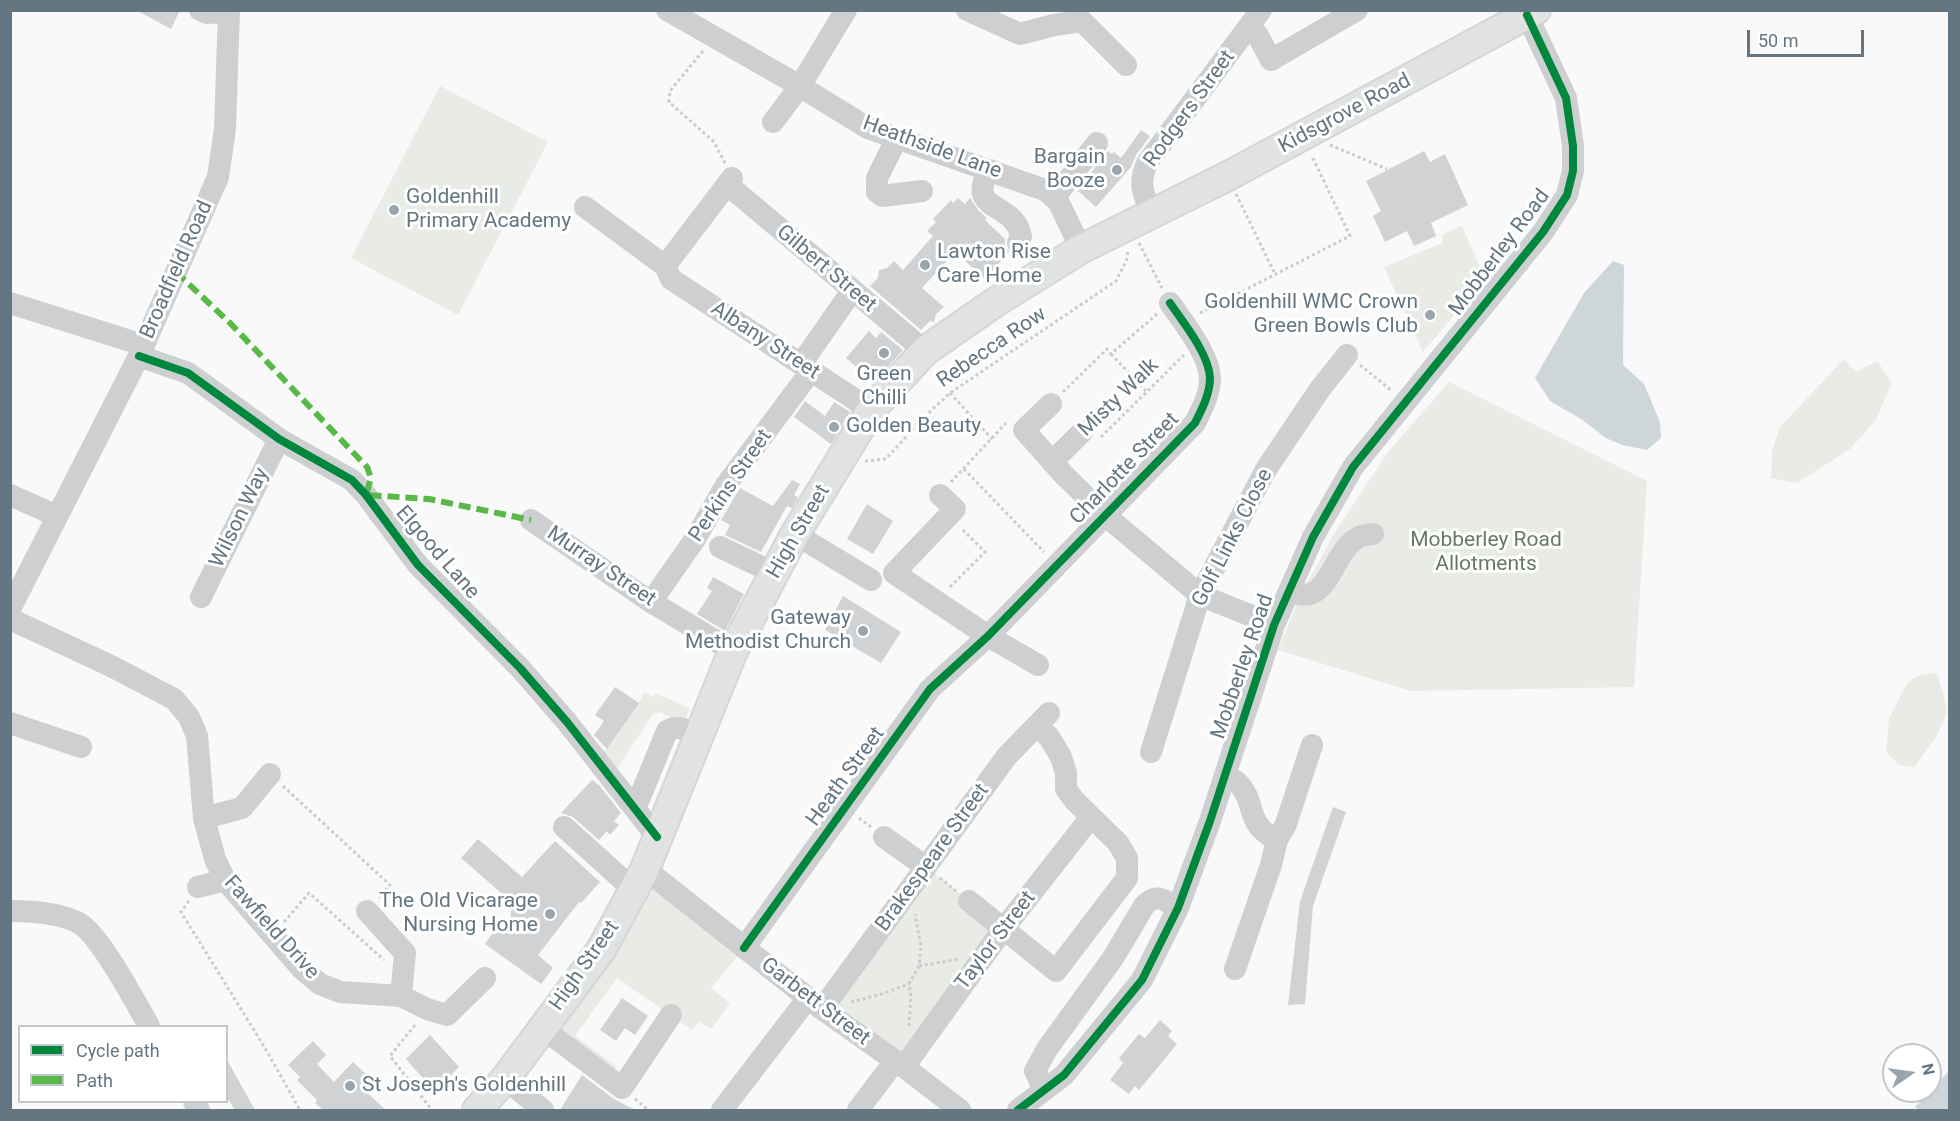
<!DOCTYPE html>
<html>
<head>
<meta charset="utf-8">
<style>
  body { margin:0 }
  #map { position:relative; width:1960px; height:1121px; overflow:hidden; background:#f9f9f9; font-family:Roboto,sans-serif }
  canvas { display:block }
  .frame { position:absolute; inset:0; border:12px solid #657683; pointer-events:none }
  .legend { position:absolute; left:18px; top:1025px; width:210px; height:78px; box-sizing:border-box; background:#fff; border:2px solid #c1c8cd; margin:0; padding:8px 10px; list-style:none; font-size:18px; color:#657683 }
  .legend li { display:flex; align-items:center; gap:12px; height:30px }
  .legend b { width:30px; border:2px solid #c1c8cd }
  .north { position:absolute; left:1882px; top:1043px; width:60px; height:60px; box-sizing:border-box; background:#fff; border:2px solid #c1c8cd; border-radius:50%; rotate:77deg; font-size:16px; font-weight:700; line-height:24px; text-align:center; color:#657683 }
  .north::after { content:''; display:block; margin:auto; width:21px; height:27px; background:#99a4ac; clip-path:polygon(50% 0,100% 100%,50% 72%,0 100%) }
  .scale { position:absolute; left:1747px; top:30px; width:117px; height:27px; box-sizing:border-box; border:3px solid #657683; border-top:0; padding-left:8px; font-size:18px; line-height:21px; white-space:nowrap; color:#657683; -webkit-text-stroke:4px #fff; paint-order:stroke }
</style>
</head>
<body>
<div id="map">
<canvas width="1960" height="1121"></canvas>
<div class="frame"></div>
<ul class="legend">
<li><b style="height:8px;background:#00873e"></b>Cycle path</li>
<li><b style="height:8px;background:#58b947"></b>Path</li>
</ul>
<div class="north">N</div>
<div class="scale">50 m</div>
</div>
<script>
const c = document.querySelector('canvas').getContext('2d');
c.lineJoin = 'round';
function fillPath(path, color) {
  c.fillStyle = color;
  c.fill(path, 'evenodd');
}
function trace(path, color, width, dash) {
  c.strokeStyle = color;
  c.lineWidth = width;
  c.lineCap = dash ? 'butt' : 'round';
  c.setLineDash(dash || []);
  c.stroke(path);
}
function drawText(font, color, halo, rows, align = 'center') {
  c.font = font + ' Roboto,sans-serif';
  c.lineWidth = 6;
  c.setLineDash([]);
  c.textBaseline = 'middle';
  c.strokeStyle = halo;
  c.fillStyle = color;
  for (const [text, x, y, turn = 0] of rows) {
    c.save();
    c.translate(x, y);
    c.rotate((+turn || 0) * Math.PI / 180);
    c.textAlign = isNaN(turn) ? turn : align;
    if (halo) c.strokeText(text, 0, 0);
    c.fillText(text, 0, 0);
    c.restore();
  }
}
fillPath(new Path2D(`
  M440,86L548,142L458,315L351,258Z
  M1462,226L1485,279L1423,352L1384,267L1443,243L1442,234Z
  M1844,359L1856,372L1877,361L1892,383L1875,421L1850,449L1797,483L1771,478L1772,452L1780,427Z
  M1449,382L1647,481L1634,687L1411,691L1278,650L1301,594L1334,534L1388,452Z
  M1930,673L1937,674C1940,684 1945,696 1946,707C1948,726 1925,751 1915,767L1899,765L1886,752L1889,718L1908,682L1920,675Z
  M645,692L653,697L655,693L690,708L682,728L683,724L660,712L653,714L614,773L601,755L612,743Z
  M926,867L1004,928L904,1067L822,1009Z
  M650,872L744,948L711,988L730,1003L711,1029L699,1022L692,1030L617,978L575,1036L616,1066L609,1078L546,1031Z`), '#e8ebe6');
fillPath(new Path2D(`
  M1613,261L1624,265L1623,365L1644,384L1660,422L1661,438L1647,450L1622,445L1606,438L1581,419L1550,401L1535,378L1584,293Z
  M1949,1071V1110H1919L1915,1107Z`), '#ced6d9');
fillPath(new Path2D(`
  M136,10H180L171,29Z
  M1141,130L1150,136L1136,155L1131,167L1096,207L1077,190L1108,151L1112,154L1114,152L1121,158Z
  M1424,151L1430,162L1445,154L1468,205L1431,223L1436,236L1414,246L1407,231L1385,242L1373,216L1381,211L1366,181Z
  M958,198L965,204L970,198L978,210L987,218L985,220L1005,239V244L1009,252L985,279L955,252L922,288L944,307L936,314L934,322L930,321L921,330L870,286L878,278L879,270L887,268L894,261L903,270L933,236L927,231L936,222L933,219L951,200L953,203Z
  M869,331L876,338L881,332L903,350L879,377L870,369L866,375L846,358Z
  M805,401L825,416L834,402L850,412L831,444L794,417Z
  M792,480L800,484L794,495L798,497L792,508L787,506L761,552L725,535L730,525L721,520L740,488L773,506Z
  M867,504L893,521L873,554L847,539Z
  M713,577L744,594L725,631L697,614L712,591L707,588Z
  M843,596L901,632L881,663L825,630Z
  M615,687L639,703L607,749L594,735L604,721L595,715Z
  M592,780L599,785L621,813L614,821L619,825L610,835L607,831L599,840L573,817L561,813Z
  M1333,807L1346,812L1313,906L1305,1004L1288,1005L1300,901Z
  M478,839L522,877L555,841L600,882L581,903L579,902L538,955L553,968L541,984L485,944L498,925L508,932L512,906L505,900L507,898L461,858Z
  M622,998L648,1016L635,1035L625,1028L616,1041L600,1030Z
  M1160,1020L1172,1031L1168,1036L1177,1044L1139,1090L1135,1086L1129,1094L1110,1080L1123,1063L1119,1058L1139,1034L1145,1038Z
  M430,1035L459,1067L435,1092L406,1059Z
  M313,1041L326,1055L317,1064L334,1082L353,1062L373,1081L364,1090L386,1110H323L315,1103L317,1100L297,1080L300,1077L288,1065Z
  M226,1058L255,1110H235L226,1096Z
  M582,1075L614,1099L635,1110H560Z`), '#d0d2d3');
const major = new Path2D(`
  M477,1110L505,1079L601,950L645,869L733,651L795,534L871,410L925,351L994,303L1081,249L1228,176L1536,10`);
trace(major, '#d5d6d7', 32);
trace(new Path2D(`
  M703,51L670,91L669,102L714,142L725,163
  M1330,145L1387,169
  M1236,194L1275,274
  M1139,243L1162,288
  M1200,313L1350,236L1312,156
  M1111,354L1147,392
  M1360,365L1392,391
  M1063,392L1107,349L1111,354L1157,314
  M950,393L992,439
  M1101,437L1184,355
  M865,461L886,459L921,420L950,393L1116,281L1127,259L1128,250
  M964,469L1044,552
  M951,482L1006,423
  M950,587L985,552L961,528
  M283,786L390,885L379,898
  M859,818L871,827
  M940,878L956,891
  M189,901L181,912L265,1048L300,1110
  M284,922L309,893L384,960
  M919,966L959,959
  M851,1002L882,994L909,984
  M415,1025L390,1056L432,1110
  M909,1026L911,996L909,984L919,966L921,946L915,914
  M635,1099L648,1110`), '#cbcccd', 3, [3, 3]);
trace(new Path2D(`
  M200,10L206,13L229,12
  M667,10L793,82L868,128L1045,190L1058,201L1081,249
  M967,10L1020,34L1054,25L1082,21L1126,65
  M1249,27L1257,34L1271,60L1357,10
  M773,122L800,86L846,10
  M897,138L877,178V192L882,196L922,191
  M990,170C963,212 1016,201 1021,237L1018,243
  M728,185L925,351
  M1054,198L1097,143
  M585,207L665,266
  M1151,213C1143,193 1138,184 1147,163L1261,10
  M665,266L671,279L871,410
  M665,266L732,178
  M10,303L143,345
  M139,356L188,373L279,439L352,480L366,495L418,565L520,668L567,722L657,837
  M801,364L852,291
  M1051,404L1024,430L1063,474L1106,516L1200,595L1274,625
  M1052,462L1082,432
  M10,495L57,516
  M940,495L955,509L894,573L988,636L1038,665
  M531,520L651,602L733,651
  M795,534L871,580
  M720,547L774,573
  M1289,591C1330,610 1330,552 1359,537C1363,535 1368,535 1373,534
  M201,597L279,439
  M651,602L695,539L726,485L811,371
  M10,609L139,356L218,177L225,129L229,10
  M10,619L111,666L174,699L189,717L197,736L204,818L215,859L225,880L302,969L320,984L340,992L401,996L427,1009L447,1015L485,978
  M10,723L81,747
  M1151,752L1200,595L1265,471L1320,389L1347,355
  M1225,776C1229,778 1235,780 1238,783C1257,802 1244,824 1277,840L1286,824L1312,745
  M635,809L667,731C679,724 688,731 698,737
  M204,818L242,808L270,774
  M564,827L634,890
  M884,837L926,867
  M645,869L822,1009L904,1067L960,1110
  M198,887L225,880
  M969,901L1056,971L1127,878V858L1118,843L1075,801L1066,789V773L1061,757L1049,737L1037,725
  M10,911C31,911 60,913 79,923C100,935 136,1003 149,1026
  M367,911L405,953L401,996
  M744,948L930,689L988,636L1195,423C1202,409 1210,394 1210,378C1209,354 1183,322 1170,303
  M1235,969L1271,865L1277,840
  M822,1009L1007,756L1049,713
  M542,1028L622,1088L671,1015
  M904,1067L1004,928L1091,817
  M505,1079L543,1110
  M1044,1090L1035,1071L1047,1049L1113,958L1144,906C1157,892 1164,900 1178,908
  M194,1102L199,1110
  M722,1110L808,998
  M858,1110L895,1061
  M1018,1110L1064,1075L1142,980L1178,908L1210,821L1274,625L1313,537L1353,467L1543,232L1567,195L1573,171V146L1566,98L1527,15`), '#cecfd0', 22);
trace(major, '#e1e2e2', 28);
trace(new Path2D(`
  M176,272L230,323L367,467L371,478L366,495L429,499L531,520`), '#58b947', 6, [12, 6]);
trace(new Path2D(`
  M139,356L188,373L279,439L352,480L366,495L418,565L520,668L567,722L657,837
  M744,948L930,689L988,636L1195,423C1202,409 1210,394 1210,378C1209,354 1183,322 1170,303
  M1018,1110L1064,1075L1142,980L1178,908L1210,821L1274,625L1313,537L1353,467L1543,232L1567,195L1573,171V146L1566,98L1527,15`), '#00873e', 8);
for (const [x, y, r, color] of [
  [1117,170,6,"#99a4ac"],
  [394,210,6,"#99a4ac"],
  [925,265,6,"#99a4ac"],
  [1430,315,6,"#99a4ac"],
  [884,353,6,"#99a4ac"],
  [834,427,6,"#99a4ac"],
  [863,631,6,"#99a4ac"],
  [550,914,6,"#99a4ac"],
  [350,1086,6,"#99a4ac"]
]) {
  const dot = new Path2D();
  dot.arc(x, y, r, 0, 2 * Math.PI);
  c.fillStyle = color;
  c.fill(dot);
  trace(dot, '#fff', 2);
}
drawText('21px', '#657683', '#fff', [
  ["Rodgers Street",1190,109,-54],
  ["Kidsgrove Road",1345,114,-28],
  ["Heathside Lane",932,148,20],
  ["Mobberley Road",1500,253,-53],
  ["Gilbert Street",826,269,40],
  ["Broadfield Road",177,270,-66],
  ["Albany Street",765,341,33],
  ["Rebecca Row",992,348,-34],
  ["Misty Walk",1119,398,-44],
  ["Charlotte Street",1125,469,-46],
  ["Perkins Street",731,486,-56],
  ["Wilson Way",240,518,-64],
  ["High Street",799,532,-60],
  ["Golf Links Close",1233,538,-63],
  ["Elgood Lane",437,553,49],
  ["Murray Street",601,567,34],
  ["Mobberley Road",1243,667,-71],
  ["Heath Street",846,777,-54],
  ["Brakespeare Street",933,858,-54],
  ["Fawfield Drive",271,928,48],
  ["Taylor Street",996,941,-53],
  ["High Street",585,966,-55],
  ["Garbett Street",815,1002,37]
]);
drawText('21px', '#657683', '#fff', [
  ["Bargain",1105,158],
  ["Booze",1105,182],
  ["Goldenhill",406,198,"left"],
  ["Primary Academy",406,222,"left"],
  ["Lawton Rise",937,253,"left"],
  ["Care Home",937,277,"left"],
  ["Goldenhill WMC Crown",1418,303],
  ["Green Bowls Club",1418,327],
  ["Green",884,375,"center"],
  ["Chilli",884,399,"center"],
  ["Golden Beauty",846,427,"left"],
  ["Gateway",851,619],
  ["Methodist Church",851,643],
  ["The Old Vicarage",538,902],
  ["Nursing Home",538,926],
  ["St Joseph's Goldenhill",362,1086,"left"]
], 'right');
drawText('21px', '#687a64', '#fff', [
  ["Mobberley Road",1486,541],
  ["Allotments",1486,565]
]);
</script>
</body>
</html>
